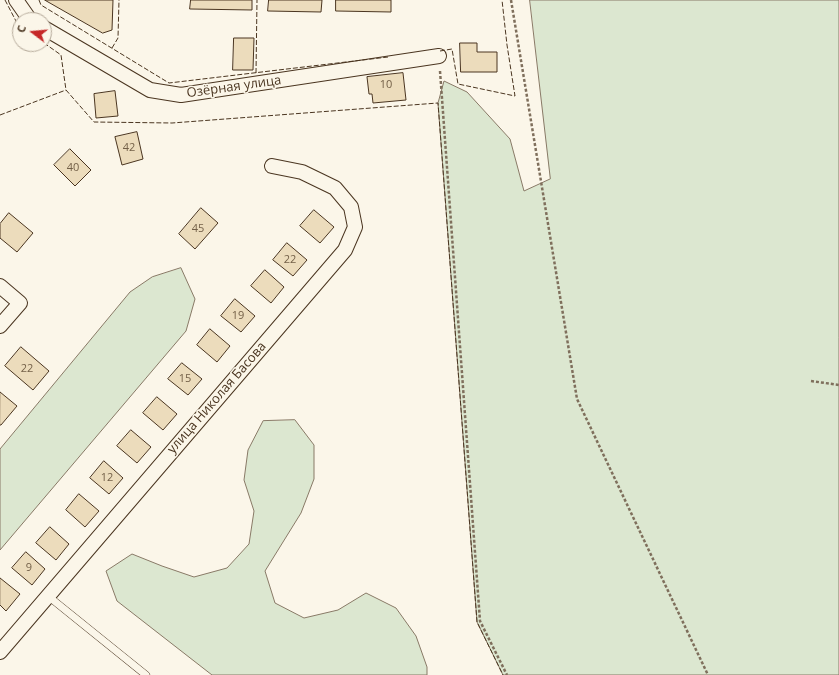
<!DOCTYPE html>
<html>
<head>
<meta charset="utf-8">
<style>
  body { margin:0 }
  #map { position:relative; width:839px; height:675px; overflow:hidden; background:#fbf6e9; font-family:"Open Sans",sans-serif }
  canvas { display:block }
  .north { position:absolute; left:12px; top:12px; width:40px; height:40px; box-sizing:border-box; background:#fbf6e9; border:1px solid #b4a999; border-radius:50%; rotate:286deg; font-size:11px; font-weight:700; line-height:16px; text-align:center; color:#4a3520 }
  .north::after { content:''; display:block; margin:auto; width:14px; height:18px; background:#c62828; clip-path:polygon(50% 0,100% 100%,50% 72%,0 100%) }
</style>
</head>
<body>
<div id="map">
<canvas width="839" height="675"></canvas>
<div class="north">С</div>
</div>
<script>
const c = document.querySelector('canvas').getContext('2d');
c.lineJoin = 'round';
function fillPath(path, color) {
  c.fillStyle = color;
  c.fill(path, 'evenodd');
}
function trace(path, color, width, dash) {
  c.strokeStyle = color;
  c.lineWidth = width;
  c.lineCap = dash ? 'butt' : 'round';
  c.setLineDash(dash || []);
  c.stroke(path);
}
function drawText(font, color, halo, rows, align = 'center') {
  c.font = font + ' "Open Sans",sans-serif';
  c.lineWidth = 3;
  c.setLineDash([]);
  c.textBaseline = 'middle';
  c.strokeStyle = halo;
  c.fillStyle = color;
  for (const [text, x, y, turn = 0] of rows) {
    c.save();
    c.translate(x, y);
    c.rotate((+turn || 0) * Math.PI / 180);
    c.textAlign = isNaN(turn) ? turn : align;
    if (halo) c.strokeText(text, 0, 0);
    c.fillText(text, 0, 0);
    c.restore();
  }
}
const green = new Path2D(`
  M530,0H839V675H503L477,622L438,103L444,81L467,92L510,139L524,191L550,179Z
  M181,268L195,299L186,331L0,550V449L130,292L152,277Z
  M295,420L314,445V479L301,513L265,571L275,603L304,618L338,610L366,593L396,608L416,636L427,667V675H212L117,601L106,571L132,554L162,566L194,577L227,568L249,544L254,511L244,480L248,450L263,421Z`);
fillPath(green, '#dce7d0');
trace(green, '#887966', 1);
const building = new Path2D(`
  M45,0H113L112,30L103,33Z
  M191,0H252V10L190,9Z
  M269,0H322L321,12L268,11Z
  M336,0H391V12L336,11Z
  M234,38H254L253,70H233Z
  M460,43H477V52H497V72H461Z
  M403,73L406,100L373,103L372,94H369L367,77Z
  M115,91L118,116L96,118L94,94Z
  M137,132L143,159L122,165L115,137Z
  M70,149L91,170L75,186L54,165Z
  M201,208L218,223L195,249L179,234Z
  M314,210L334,227L320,243L300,226Z
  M9,213L33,233L17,252L0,238V224Z
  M287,243L307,260L293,276L273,260Z
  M265,270L284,287L271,303L251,286Z
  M235,299L255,316L241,332L221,316Z
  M210,329L230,346L217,362L197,345Z
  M21,347L49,371L33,390L5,366Z
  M182,363L202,379L188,395L168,379Z
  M0,392L17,406L1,425H0Z
  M157,397L177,414L163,430L143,413Z
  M131,430L151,447L137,463L117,446Z
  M104,461L123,478L109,494L90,478Z
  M79,494L99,511L85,527L66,510Z
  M50,527L69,544L56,560L36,543Z
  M26,552L45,569L32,585L12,568Z
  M0,578L20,594L6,611L0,605Z`);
fillPath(building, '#ecdcbc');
trace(building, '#4a3520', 1);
const lane = new Path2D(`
  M48,596L146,675`);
const street = new Path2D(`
  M16,0L30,20
  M44,28L150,90L181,95L439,56
  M0,286L20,303L0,326
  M0,652L345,250L355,227L351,207L335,188L302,172L272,166`);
trace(lane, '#4a3520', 8);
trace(street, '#4a3520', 16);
trace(new Path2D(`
  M511,0L577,399L708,675
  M440,71L480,621L507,675
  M811,381L839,385`), '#7f6f5c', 2.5, [3, 2]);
trace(lane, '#fbf6e9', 7);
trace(street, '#fbf6e9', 14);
trace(new Path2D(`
  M5,0L17,23L20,26
  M39,0L41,5L169,83L388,57
  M44,43L61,55L66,90L94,122L172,123L438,103L477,622L503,675
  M112,48L118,38L119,0
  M440,51L452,49L458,84L515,96L507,45L502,0
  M256,73L257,0
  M0,115L66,90`), '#4a3520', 1, [5, 2]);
drawText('11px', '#725f47', null, [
  ["10",386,85],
  ["42",129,148],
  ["40",73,168],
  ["45",198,229],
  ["22",290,260],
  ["19",238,316],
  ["22",27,369],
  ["15",185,379],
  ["12",107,478],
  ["9",29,568]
]);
drawText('13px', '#4a3520', '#fbf6e9', [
  ["Озёрная улица",234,87,-8],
  ["улица Николая Басова",217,398,-49]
]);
</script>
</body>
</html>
